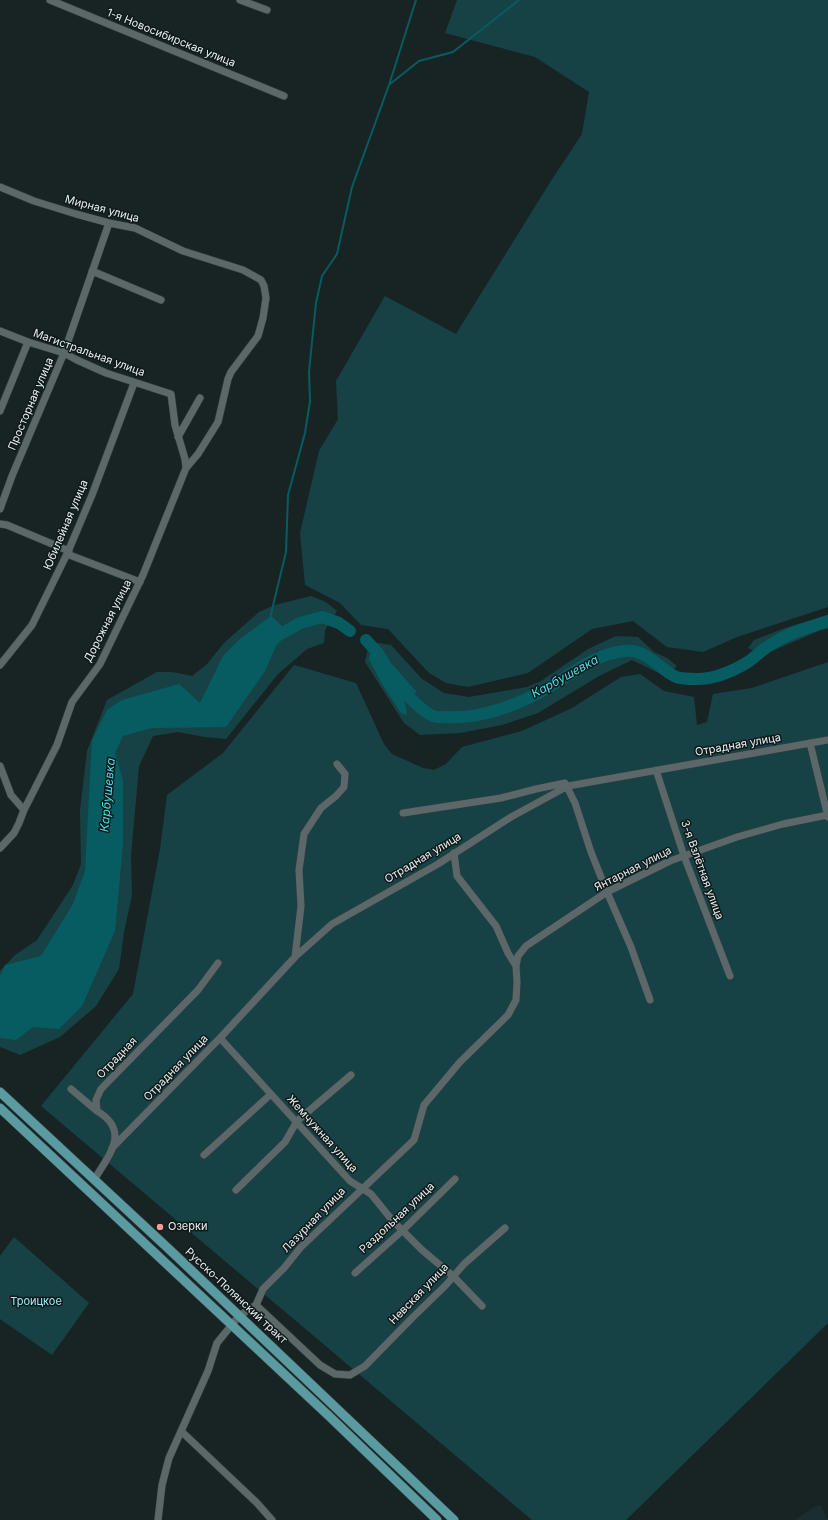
<!DOCTYPE html>
<html>
<head>
<meta charset="utf-8">
<style>
  body { margin:0 }
  canvas { display:block; background:#182324 }
</style>
</head>
<body>
<canvas width="828" height="1520"></canvas>
<script>
const c = document.querySelector('canvas').getContext('2d');
c.lineJoin = 'round';
function fillPath(path, color) {
  c.fillStyle = color;
  c.fill(path, 'evenodd');
}
function trace(path, color, width, dash) {
  c.strokeStyle = color;
  c.lineWidth = width;
  c.lineCap = dash ? 'butt' : 'round';
  c.setLineDash(dash || []);
  c.stroke(path);
}
function drawText(font, color, halo, rows, align = 'center') {
  c.font = font + ' Inter,sans-serif';
  c.lineWidth = 3;
  c.setLineDash([]);
  c.textBaseline = 'middle';
  c.strokeStyle = halo;
  c.fillStyle = color;
  for (const [text, x, y, turn = 0] of rows) {
    c.save();
    c.translate(x, y);
    c.rotate((+turn || 0) * Math.PI / 180);
    c.textAlign = isNaN(turn) ? turn : align;
    if (halo) c.strokeText(text, 0, 0);
    c.fillText(text, 0, 0);
    c.restore();
  }
}
fillPath(new Path2D(`
  M817,1505L821,1506L828,1520H795Z`), '#1a2d2f');
fillPath(new Path2D(`
  M457,0H828V607L737,637L703,652L667,647L633,621L592,629L528,673L468,687L446,683L429,673L388,629L361,625L340,603L305,585L300,533L319,451L338,419L336,381L385,296L456,334L549,184L582,134L589,92L535,57L445,33Z
  M311,596L326,602L337,611L325,630L324,643L307,649L278,674L226,739L205,737L178,732L153,736L139,766L131,856L132,895L124,932L119,969L96,1006L60,1037L20,1055L0,1047V971L15,955L37,940L73,885L81,864L80,810L87,751L107,700L157,672H172L192,676L207,664L224,643L259,612L275,605Z
  M828,615V629L821,630L772,651L757,652L748,648L754,640L788,627Z
  M616,636L638,637L654,652L667,658L677,666L665,676L632,660L599,676L538,713L502,725L460,733L420,735L404,723L365,662L368,648L378,643L391,645L422,679L444,693L469,697L527,687L541,681L588,649Z
  M828,662V1323L626,1520H532L41,1106L133,994L160,849L167,795L223,753L294,665L356,683L384,744L392,754L423,768L434,770L446,764L462,747L522,731L572,708L621,677L640,674L664,691L694,697L697,725L707,722L713,694L752,688Z
  M14,1237L89,1303L52,1355L0,1319V1256Z`), '#164246');
fillPath(new Path2D(`
  M271,616L284,628L265,671L226,727L152,728L123,736L115,753L123,781V844L115,931L82,1006L59,1029L33,1027L16,1040L0,1038V976L5,965L41,956L73,904L85,871L92,740L107,710L122,700L179,684L200,703L223,656L240,639Z
  M371,650L381,652L417,692L404,699L407,715L401,713L382,684L369,659Z`), '#075c62');
trace(new Path2D(`
  M390,84L419,61L453,52L519,0
  M270,618L286,552L288,495L305,433L310,401L309,372L313,332L316,303L322,276L337,254L352,187L389,85L416,0`), '#075c62', 2);
trace(new Path2D(`
  M366,640L378,653L384,663
  M270,643L277,636L300,623L322,617L339,623L350,631
  M398,684C404,693 423,712 433,716C437,718 444,717 448,717C485,719 525,702 556,683C578,669 598,654 624,651C646,648 658,668 676,677C682,679 691,679 697,679C714,679 733,671 748,662C756,656 763,649 772,644C789,633 809,627 828,621`), '#075c62', 12);
const minor = new Path2D(`
  M50,0L284,96
  M240,0L267,10
  M0,187L34,201L76,214L109,223L135,228L183,251L243,270L254,276L261,280L264,286L266,298L263,318L258,336L231,372L228,379L218,422L198,454L186,468
  M92,271L161,300
  M0,331L28,342L64,353L77,360L106,373L171,394L175,425L185,459L186,468L143,575L100,664L72,702L57,745L24,810L19,823L14,833L0,848
  M0,411L28,342
  M178,437L200,398
  M0,509L12,476L64,353L109,223
  M0,524L7,525L69,551
  M67,554L140,582
  M0,665L32,625L67,554L92,495L134,383
  M810,743L828,817
  M0,766L11,795L24,810
  M656,770L684,856L730,976
  M403,813L501,798L536,789L565,783L575,803L591,852L607,892L631,947L650,1000
  M454,853L457,876L496,926L508,953L516,966
  M295,957L301,906L299,870L304,834L321,808L336,796L344,787L345,774L337,764
  M220,1038L350,1181L371,1194L392,1220L422,1250L453,1276L482,1306
  M71,1089L97,1111
  M112,1148L220,1038L295,957L332,924L438,864L511,817L568,786L828,740
  M204,1155L271,1094
  M94,1180C109,1155 131,1131 97,1111L96,1100L101,1089L198,990L218,963
  M236,1190L285,1142L297,1121L351,1075
  M355,1273L403,1230L455,1179
  M256,1305L263,1289L284,1268L301,1247L414,1140L424,1105L460,1062L508,1015L516,1000L517,982L516,966L518,956L526,946L607,892L670,861L737,837L783,824L828,815
  M256,1305L320,1365L335,1374L350,1375L365,1366L412,1318L446,1285L464,1264L505,1228
  M181,1431L257,1503L272,1520
  M158,1520L162,1485L169,1458L208,1371L217,1343L239,1316L256,1305`);
const major = new Path2D(`
  M0,1092L171,1251L454,1520
  M0,1108L330,1417L437,1520`);
trace(minor, '#363e3f', 8);
trace(major, '#363e3f', 10);
trace(minor, '#5b6768', 7);
trace(major, '#599ba1', 9);
for (const [x, y, r, color] of [
  [160,1227,4,"#f59c96"]
]) {
  const dot = new Path2D();
  dot.arc(x, y, r, 0, 2 * Math.PI);
  c.fillStyle = color;
  c.fill(dot);
  trace(dot, '#0f191a', 1.5);
}
drawText('11px', '#e8eff0', '#0f191a', [
  ["1-я Новосибирская улица",171,38,22],
  ["Мирная улица",102,209,15],
  ["Магистральная улица",89,353,20],
  ["Просторная улица",31,404,-67],
  ["Юбилейная улица",66,525,-67],
  ["Дорожная улица",108,621,-63],
  ["Отрадная улица",738,745,-10],
  ["Отрадная улица",423,858,-31],
  ["Янтарная улица",633,869,-27],
  ["3-я Взлётная улица",702,870,70],
  ["Отрадная",117,1058,-46],
  ["Отрадная улица",176,1068,-46],
  ["Жемчужная улица",322,1134,48],
  ["Раздольная улица",397,1218,-43],
  ["Лазурная улица",314,1220,-46],
  ["Невская улица",419,1294,-46],
  ["Русско-Полянский тракт",236,1296,43]
]);
drawText('11px', '#e8eff0', '#0f191a', [
  ["Озерки",168,1227]
], 'left');
drawText('11px', '#93f0f9', '#0f191a', [
  ["Троицкое",36,1302]
]);
drawText('italic 12px', '#53dfeb', '#0f191a', [
  ["Карбушевка",565,677,-29],
  ["Карбушевка",108,795,-85]
]);
</script>
</body>
</html>
